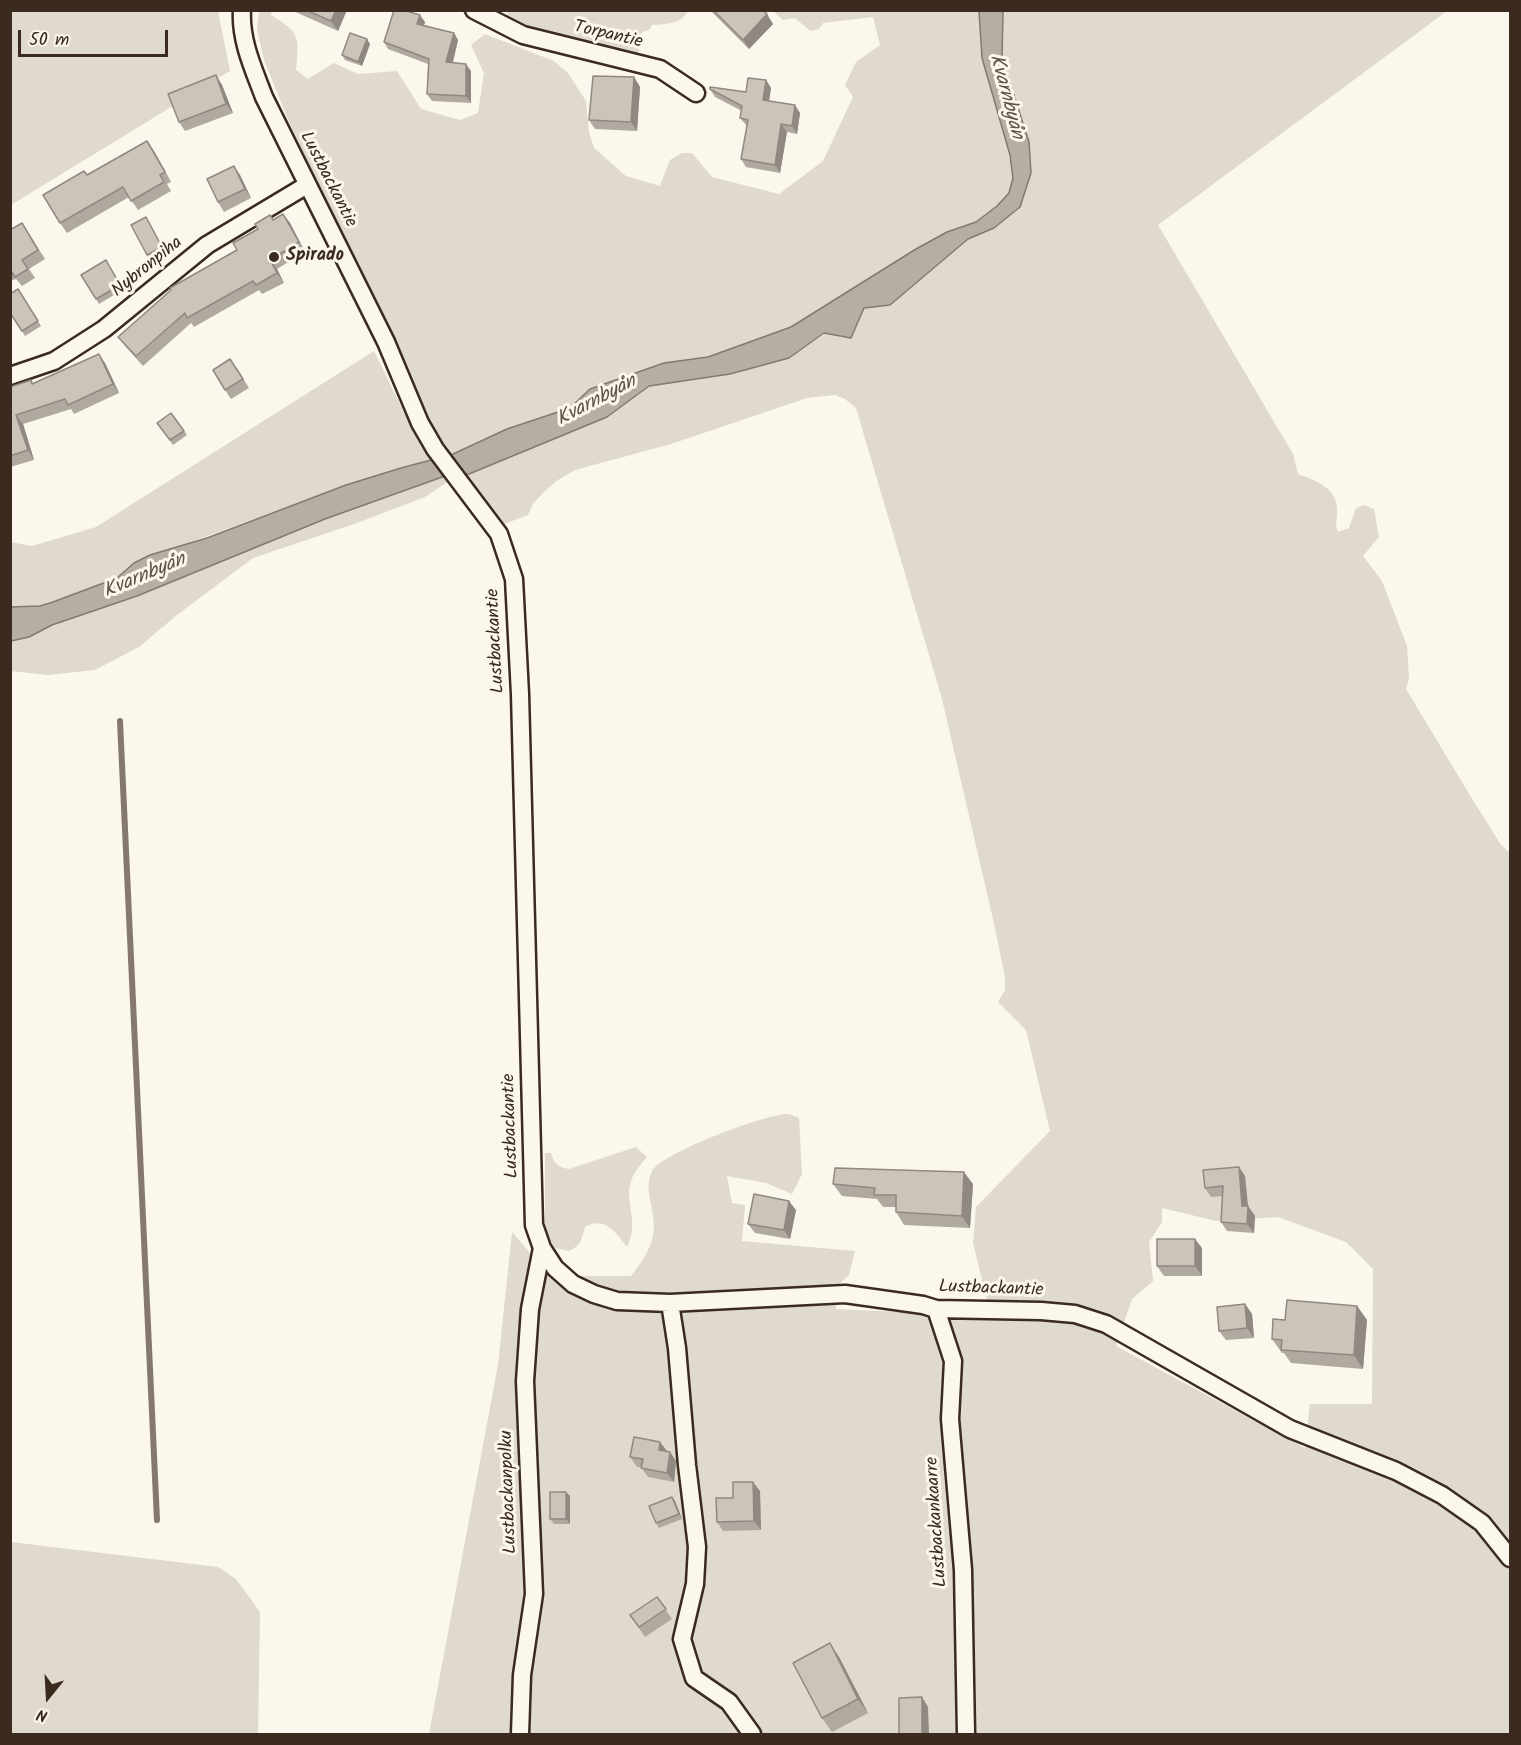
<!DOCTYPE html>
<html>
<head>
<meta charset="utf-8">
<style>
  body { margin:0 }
  #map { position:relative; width:1521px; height:1745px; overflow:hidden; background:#fbf7ec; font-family:Kalam,sans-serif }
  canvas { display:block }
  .frame { position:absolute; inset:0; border:12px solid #3b2a1e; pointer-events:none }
  .north { position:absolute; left:18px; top:1667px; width:60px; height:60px; -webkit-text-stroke:4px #fbf7ec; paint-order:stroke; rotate:198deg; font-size:16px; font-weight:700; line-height:24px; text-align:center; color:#3b2a1e }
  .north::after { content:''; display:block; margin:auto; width:21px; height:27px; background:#3b2a1e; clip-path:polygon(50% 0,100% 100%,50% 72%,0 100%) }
  .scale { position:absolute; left:18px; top:30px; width:150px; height:27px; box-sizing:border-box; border:3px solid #3b2a1e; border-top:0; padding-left:8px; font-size:18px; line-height:21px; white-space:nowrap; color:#3b2a1e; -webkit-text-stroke:4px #fbf7ec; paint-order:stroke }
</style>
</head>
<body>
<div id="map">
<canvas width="1521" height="1745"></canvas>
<div class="frame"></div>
<div class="north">N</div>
<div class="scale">50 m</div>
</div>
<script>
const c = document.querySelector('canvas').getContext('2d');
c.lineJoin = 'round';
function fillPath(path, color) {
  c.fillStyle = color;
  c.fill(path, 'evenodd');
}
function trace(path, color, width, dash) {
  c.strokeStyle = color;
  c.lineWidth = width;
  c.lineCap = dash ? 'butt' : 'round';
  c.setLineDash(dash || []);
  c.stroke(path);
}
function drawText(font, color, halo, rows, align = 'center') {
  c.font = font + ' Kalam,sans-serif';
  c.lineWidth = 6;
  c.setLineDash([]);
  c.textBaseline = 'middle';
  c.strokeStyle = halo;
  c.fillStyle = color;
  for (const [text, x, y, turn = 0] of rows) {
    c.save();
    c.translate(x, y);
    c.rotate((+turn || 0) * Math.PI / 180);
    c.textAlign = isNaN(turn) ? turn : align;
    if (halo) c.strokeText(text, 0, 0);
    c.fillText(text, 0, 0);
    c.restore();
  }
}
fillPath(new Path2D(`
  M11,11H218L230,71L11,205Z
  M259,11H272L271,15C301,33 299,37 296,70L308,79L334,63L358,74L397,71L421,109L460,120L478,113L484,73L471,45L485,34L554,61L568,73L586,101L589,132L594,148L626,176L660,186L670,160L682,153H692L712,177L779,194L823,161L853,97L845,85L856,62L880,45L873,17L823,23L819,29L810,31L795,18L783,20L773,11H979L982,58L1010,155L1013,178L1009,193L997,207L976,222L947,232L916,249L791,327L708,357L664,363L591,389L570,408L507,429L449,455L431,427L410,375L289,122L264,60L257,30Z
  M508,11H688C682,24 666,24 652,25L649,30L642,32L638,57L551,38L506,19Z
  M1003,11H1447L1158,225L1293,454L1298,474C1314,480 1336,487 1337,508C1338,517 1334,524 1338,532L1349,528L1356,508L1364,505L1374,509L1379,537L1363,556L1382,581L1407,646L1409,678L1406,689L1471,797L1501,845L1510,853V1734H429L498,1365L512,1232L550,1276H631C641,1263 650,1251 653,1235C658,1215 642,1190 652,1171C661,1153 764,1115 786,1114C791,1114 794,1116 799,1118L802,1174L792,1194L766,1183L727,1176L732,1203L745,1205L742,1241L855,1251L849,1275L835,1288L836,1309L991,1316L973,1243L976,1207L1050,1131L1026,1030L998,1002L1005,990V977L993,919L942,699L856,408L845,399L835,395L807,398L671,444L575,470L558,480L545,491L533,504L528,515L499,526L460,475L607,417L649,386L730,374L789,358L864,308L890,305L969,239L994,228L1020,207L1029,143L1002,58ZM1162,1208L1216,1221L1278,1217L1346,1242L1373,1269L1372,1404H1310L1305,1448L1116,1346L1132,1299L1153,1281L1149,1242L1162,1222Z
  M374,351L420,445L430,459L346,485L134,563L117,578L53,602L40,606L11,607L10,542L32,546L96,527Z
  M445,476L449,481L425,497L357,523L253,558L177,615L139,647L95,670L48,675L11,671L10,641L29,637L52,625L137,596L325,519Z
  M636,1147L647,1157C641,1164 634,1172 631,1181C624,1204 640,1221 627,1247C615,1232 605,1216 585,1227C582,1238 581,1246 569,1251L555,1248L546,1233L545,1223V1153H551C554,1164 558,1167 569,1169Z
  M11,1542L218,1567L236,1579L260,1612L258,1734H11Z`), '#dfd9ce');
const water = new Path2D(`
  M979,11H1003L1002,58L1029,142L1031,173L1020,207L994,228L968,239L890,305L864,308L851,338L824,333L789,358L730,374L649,386L607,417L469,474L445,476L325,519L137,596L52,625L29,637L11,641L10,607L40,606L53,602L117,578L134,563L150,555L207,538L346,485L401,468L453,454L507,429L570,408L590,389L664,363L708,357L791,327L916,249L947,232L976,222L997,206L1009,193L1013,178L1010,155L982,58Z`);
fillPath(water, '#b6aea2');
trace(water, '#85796d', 1.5);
trace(new Path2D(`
  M120,721L157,1520`), '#85796d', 6);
const minor = new Path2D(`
  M242,10C240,41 254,70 264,97L386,342L420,423L435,449L499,534L514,579L520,694L534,1225L542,1248L555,1268L573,1284L594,1294L617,1301L670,1303L845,1294L923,1305L936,1309L1041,1311L1075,1314L1106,1324L1290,1429L1396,1471L1442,1495L1482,1523L1510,1558
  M474,10L523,35L660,69L696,93
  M10,376L54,361L104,329L207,245L307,185
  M670,1303L677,1348L687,1465L697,1547L695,1584L682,1639L694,1678L729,1702L752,1734
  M936,1309L953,1361L950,1419L963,1570L966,1734
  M520,1734L522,1675L534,1594L525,1381L530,1309L542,1248`);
trace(minor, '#3b2a1e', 21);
trace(minor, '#fbf7ec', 16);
fillPath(new Path2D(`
  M291,10H347L338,31Z
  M710,10H763L773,24L749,49Z
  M425,22L424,25L454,33L458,40L453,63L471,71V103L432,101L427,94L428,64L388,49L384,42Z
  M370,44L362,66L345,60L342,55Z
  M216,75L222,85L233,113L185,131L179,122Z
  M634,77L640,87L637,131L595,129L589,120Z
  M766,80L771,88L769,101L800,113L797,134L787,132L780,173L746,167L741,159L747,126L740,118L742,111L715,97L710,89L746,92Z
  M154,151L171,182L167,184L171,191L138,210L129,197L67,233L60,223L88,175Z
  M234,166L240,175L251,198L224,212L218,202Z
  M283,214L290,223L305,252L277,269L284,283L262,294L259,290L194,327L191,323L143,366L125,346L118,337L237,250L258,229Z
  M149,222L165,251L150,259L147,255Z
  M10,230L28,232L45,259L29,269L35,278L22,286L16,279L10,281Z
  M106,260L124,289L99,304L96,299Z
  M18,289L41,326L25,336L10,313Z
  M105,363L119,393L74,414L71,409L23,424L34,460L10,467V387L31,380L33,384Z
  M237,368L249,388L231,399L225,390Z
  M171,413L187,435L173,445L157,423Z
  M1239,1167L1245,1176L1248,1206L1255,1216L1254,1233L1227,1231L1221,1222L1222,1196L1211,1197L1205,1188Z
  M833,1184H973L970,1228L904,1225L896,1212V1207H883L877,1199L842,1196Z
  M796,1210L790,1239L755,1233L748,1224Z
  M1202,1248V1276H1164L1157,1266Z
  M1245,1304L1252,1314L1254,1338L1226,1340L1219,1331Z
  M1357,1306L1367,1320L1363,1369L1291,1363L1284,1353H1282L1272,1339L1285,1320Z
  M667,1451L670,1452L676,1461L674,1482L648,1477L641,1467H637L630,1457Z
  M760,1491L761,1530L723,1531L717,1522L733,1498Z
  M566,1492L570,1496V1524H554L550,1519Z
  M675,1501L682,1519L659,1528L656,1523Z
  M657,1597L672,1619L645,1637L630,1615Z
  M839,1657L868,1713L832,1732L822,1718Z`), '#afa99f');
fillPath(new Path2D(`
  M336,10H347L338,31L331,21Z
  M767,14L773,24L749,49L743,40Z
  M420,15L425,22L422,31L417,24Z
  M454,33L458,40L451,69L446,62Z
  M367,39L370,44L362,66L358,62Z
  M466,64L471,71V103L466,96Z
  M216,75L222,85L233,113L226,104Z
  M634,77L640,87L637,131L631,122Z
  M766,80L771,88L768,108L763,100Z
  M795,105L800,113L797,134L792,126Z
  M781,124L787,132L780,173L775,165Z
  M147,141L154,151L171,182L165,172Z
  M234,166L240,175L251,198L245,189Z
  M283,214L290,223L305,252L299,242Z
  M270,260L277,269L284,283L277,273Z
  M99,354L105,363L119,393L113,384Z
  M16,415L23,424L34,460L28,450Z
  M1239,1167L1245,1176L1248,1207V1206L1255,1216L1254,1233L1247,1224L1242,1206Z
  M964,1172L973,1184L970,1228L962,1216Z
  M789,1201L796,1210L790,1239L784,1230Z
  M1195,1239L1202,1248V1276L1195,1266Z
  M1245,1304L1252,1314L1254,1338L1247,1328Z
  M1357,1306L1367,1320L1363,1369L1354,1355Z
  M660,1442L667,1451L659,1450Z
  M670,1452L676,1461L674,1482L667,1473Z
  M753,1482L760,1491L761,1530L754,1521Z
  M566,1492L570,1496V1524L566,1519Z
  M672,1497L675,1501L682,1519L679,1514Z
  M830,1643L839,1657L868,1713L858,1699Z
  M922,1697L928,1707L929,1734H922Z`), '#8f8982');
const building = new Path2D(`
  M306,10H336L331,21Z
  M394,10H403L420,15L417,24L454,33L446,62L466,64V96L427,94L429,59L384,42Z
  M713,10H763L767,14L743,40Z
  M350,33L367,39L358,62L342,55Z
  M216,75L226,104L179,122L168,94Z
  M593,76L634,77L631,122L589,120Z
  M748,78L766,80L763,100L795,105L792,126L781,124L775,165L741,159L748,120L740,118L742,106L710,89V87L746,92Z
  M147,141L165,172L160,175L164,182L131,201L123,187L60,223L43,195L84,171L87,175Z
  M234,166L245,189L218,202L207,179Z
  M283,214L299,242L270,260L277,273L256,285L253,281L187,318L185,313L136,356L118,337L171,290L170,288L237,250L233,243L258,229L255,224L270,215L273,220Z
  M146,217L162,247L147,255L131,225Z
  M22,223L38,250L22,260L28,269L15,277L10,269V230Z
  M106,260L120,285L96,299L81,275Z
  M18,289L38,321L22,331L10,313V294Z
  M99,354L113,384L68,405L65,399L16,415L28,450L10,456V387L31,380L32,384Z
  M230,359L243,379L225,390L213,370Z
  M171,413L184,431L170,440L157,423Z
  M1239,1167L1242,1206H1248L1247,1224L1221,1222L1223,1186L1205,1188L1203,1170Z
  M835,1168L964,1172L962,1216L896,1212V1195H874L875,1188L833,1184Z
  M754,1194L789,1201L784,1230L748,1224Z
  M1157,1239H1195V1266H1157Z
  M1287,1300L1357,1306L1354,1355L1281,1350L1282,1340L1272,1339L1273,1319L1285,1320Z
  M1245,1304L1247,1328L1219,1331L1217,1307Z
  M634,1437L660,1442L659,1450L670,1452L667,1473L641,1468L643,1459L630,1457Z
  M733,1482H753L754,1521L717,1522L716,1498H733Z
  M550,1492H566V1519H550Z
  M672,1497L679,1514L656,1523L649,1506Z
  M657,1597L666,1609L639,1627L630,1615Z
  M830,1643L858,1699L822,1718L793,1663Z
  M922,1697V1734H899V1698Z`);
fillPath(building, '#ccc4b9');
trace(building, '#8f8982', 1.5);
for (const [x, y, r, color] of [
  [274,257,6,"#3b2a1e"]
]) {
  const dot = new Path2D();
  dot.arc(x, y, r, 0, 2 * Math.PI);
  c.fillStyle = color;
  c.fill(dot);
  trace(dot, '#fbf7ec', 2);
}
drawText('18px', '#3b2a1e', '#fbf7ec', [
  ["Torpantie",608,36,13],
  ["Lustbackantie",327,180,63],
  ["Nybronpiha",148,268,-39],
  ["Lustbackantie",497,641,-93],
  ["Lustbackantie",512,1126,-92],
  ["Lustbackantie",991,1290,2],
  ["Lustbackanpolku",510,1492,-92],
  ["Lustbackankaarre",938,1522,-94]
]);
drawText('bold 18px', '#3b2a1e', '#fbf7ec', [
  ["Spirado",286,257]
], 'left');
drawText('italic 20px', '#605246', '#fbf7ec', [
  ["Kvarnbyån",1005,97,75],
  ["Kvarnbyån",597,402,-28],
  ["Kvarnbyån",145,577,-23]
]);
</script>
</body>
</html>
